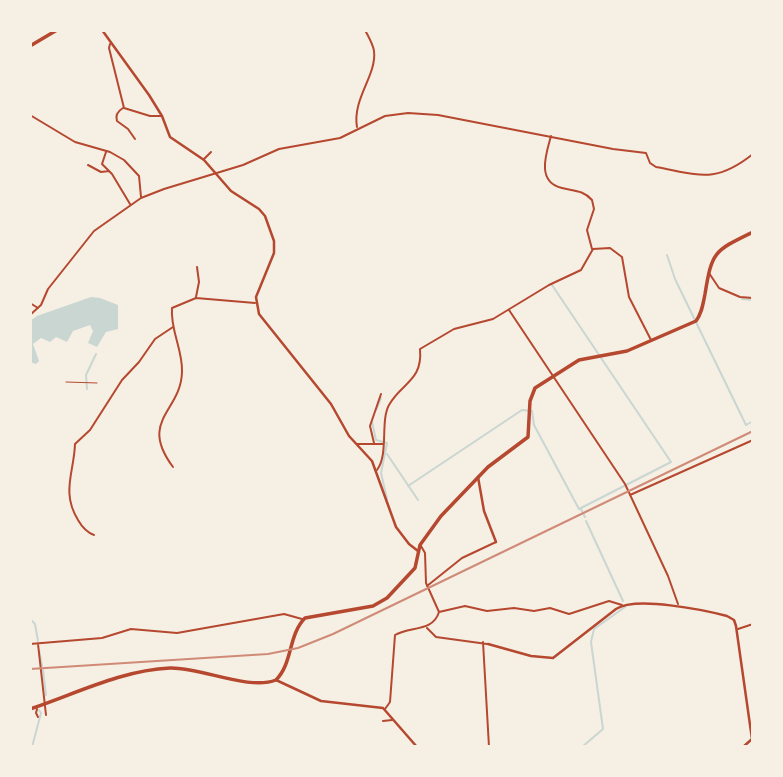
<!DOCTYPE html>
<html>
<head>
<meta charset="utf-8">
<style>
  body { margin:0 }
  #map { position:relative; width:783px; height:777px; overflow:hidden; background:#f6efe4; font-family:"PT Sans",sans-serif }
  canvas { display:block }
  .frame { position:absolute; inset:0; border:32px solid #f6efe4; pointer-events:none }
</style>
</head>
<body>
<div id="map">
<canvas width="783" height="777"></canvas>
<div class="frame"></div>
</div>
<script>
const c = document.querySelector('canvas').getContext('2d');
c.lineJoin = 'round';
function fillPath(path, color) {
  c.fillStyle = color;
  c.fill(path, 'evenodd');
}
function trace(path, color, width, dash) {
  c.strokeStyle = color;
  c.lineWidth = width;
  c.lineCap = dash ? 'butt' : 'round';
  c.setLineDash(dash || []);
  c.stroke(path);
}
fillPath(new Path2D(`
  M91,297L100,298L118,305V329L106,332L97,347L88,343L93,331L90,325L73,331L67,342L56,337L50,342L41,338L33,344L39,361L36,364L30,362V321L37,316Z`), '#c9d6d2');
trace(new Path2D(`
  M667,255L675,279L746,425L753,421
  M742,299L753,300
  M87,389L86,375L96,354
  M376,410L381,398
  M372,422L376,440L387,443L381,473L387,499
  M387,454L418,500
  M408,486L522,410L532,411L534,425L579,509L671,462L552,285
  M581,509L585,517
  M586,521L623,601
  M30,619L35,624L38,641
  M39,650L42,666
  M43,670L46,695
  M32,747L41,713L39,710
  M582,747L603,729L591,642L594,629L625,607`), '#c9d6d2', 2);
trace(new Path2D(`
  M66,382L97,383`), '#b5482f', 1);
trace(new Path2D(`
  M110,44L109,48L124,108L150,116H161
  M123,108C118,111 115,115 117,121L128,129L135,139
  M30,115L75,142L110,152L124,160L139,176L141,197
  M357,127C352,99 377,75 374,51C373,44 368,36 365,30
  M551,136C546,154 536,182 562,188C574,191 583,190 592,200L594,209L587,230L592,249
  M106,152L102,164L112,174L130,204
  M204,159L211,152
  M88,165L101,172L109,171
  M709,273L719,288L740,297L753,298
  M196,297L199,282L197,267
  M30,303L38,308
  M509,310L625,484L668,576L678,604
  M30,315L41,305L48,289L94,231L141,198L164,189L243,165L279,149L340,138L385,116L408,113L438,115L613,149L646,153L650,163L656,167C700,175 715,184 753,154
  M374,443L370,426L381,394
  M357,444H383
  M173,467C138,420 181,412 182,372C183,350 170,330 172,308L196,298L255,303
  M377,470C389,454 380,421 389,405C401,383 423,381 420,349L454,329L493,319L549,285L581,270L593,249L610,248L622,257L629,297L651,340
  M630,495L753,440
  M94,535C86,532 82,527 78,520C61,492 74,473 75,444L90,430L122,380L139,362L155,339L173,327
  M421,546L425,553L426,583L439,612
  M427,586L462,558L496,542
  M427,628L436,637L487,644
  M738,629L753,624
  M483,642L489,747
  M30,644L102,638L131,629L177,633L284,614L302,619
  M38,644L46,715
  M37,709L36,713L38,717
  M385,709L390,702L395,635C410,626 433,632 439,612L465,606L487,611L514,608L534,611L550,608L569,614L609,601L622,605
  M383,721L392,720`), '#b5482f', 2);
trace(new Path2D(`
  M102,30L149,95L162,116L170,137L204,160L231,191L259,209L265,216L274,241V253L256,297L259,314L331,404L349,436L372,461L396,527L409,544L418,551
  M488,644L531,656L553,658L616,609C636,596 704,610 727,616L734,620L736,626L752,739
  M276,680L321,701L383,708L417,747
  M743,747L752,739L753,746`), '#b5482f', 2.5);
trace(new Path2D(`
  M478,477L484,511L496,542`), '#b5482f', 2.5);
trace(new Path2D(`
  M30,46L57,30
  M30,709C75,694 122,670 170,668C200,667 249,691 276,680C293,663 288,635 305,618L373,606L387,598L415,568L420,545L441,516L488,467L528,437L530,401L535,388L579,360L627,351L696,321C702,313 703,304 705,294C712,251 714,251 753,232`), '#b5482f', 3.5);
trace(new Path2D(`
  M30,669L268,654L298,648L333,634L753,431`), '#cf8b77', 2);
</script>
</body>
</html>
